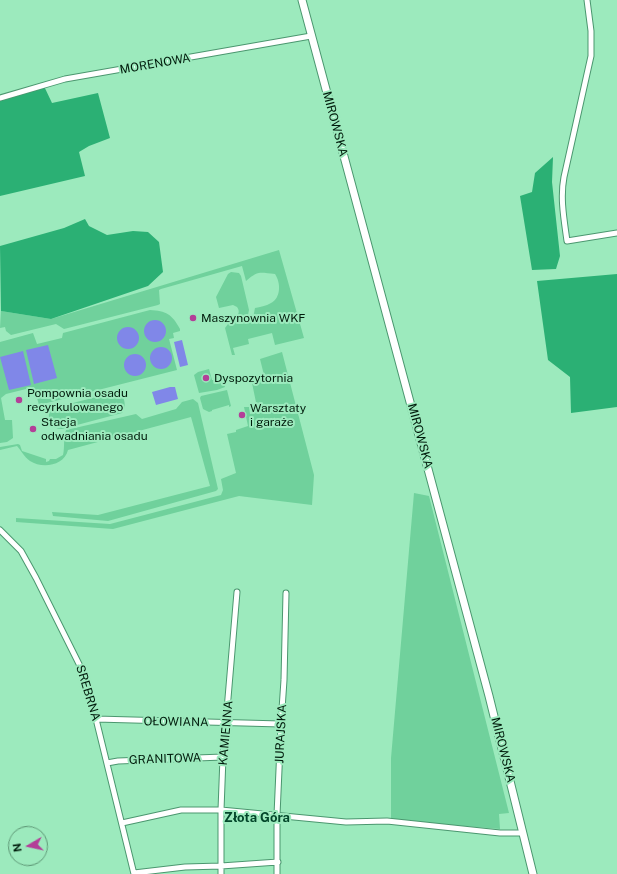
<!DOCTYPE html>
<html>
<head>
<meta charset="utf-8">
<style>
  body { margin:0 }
  #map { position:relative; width:617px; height:874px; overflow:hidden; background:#9ceabd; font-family:"Public Sans",sans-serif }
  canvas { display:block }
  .north { position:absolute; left:8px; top:826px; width:40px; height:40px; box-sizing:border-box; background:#9ceabd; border:1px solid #5e9876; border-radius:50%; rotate:261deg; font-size:11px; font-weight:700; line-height:16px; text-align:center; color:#001c0c }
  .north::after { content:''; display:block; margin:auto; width:14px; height:18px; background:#b33f98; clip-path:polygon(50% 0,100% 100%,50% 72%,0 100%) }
</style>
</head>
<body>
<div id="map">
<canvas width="617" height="874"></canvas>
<div class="north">N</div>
</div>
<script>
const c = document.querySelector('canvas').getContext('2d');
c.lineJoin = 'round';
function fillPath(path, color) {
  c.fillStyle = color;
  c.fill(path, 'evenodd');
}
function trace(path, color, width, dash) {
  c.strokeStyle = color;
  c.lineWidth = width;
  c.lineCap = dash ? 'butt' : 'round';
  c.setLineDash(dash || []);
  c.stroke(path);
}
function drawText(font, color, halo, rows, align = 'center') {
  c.font = font + ' "Public Sans",sans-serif';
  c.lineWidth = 4;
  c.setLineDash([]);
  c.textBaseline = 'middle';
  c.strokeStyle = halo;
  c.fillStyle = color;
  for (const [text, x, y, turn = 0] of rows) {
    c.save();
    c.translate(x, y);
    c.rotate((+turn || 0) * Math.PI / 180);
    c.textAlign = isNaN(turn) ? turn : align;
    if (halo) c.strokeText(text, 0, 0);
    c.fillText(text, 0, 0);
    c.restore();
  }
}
fillPath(new Path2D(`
  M279,250L304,338L275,345L272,333L248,339L249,344L233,348L235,355H232L225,328L228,324L253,318L255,308C260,307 266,306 271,303C281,298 281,283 275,274C260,273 259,270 246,281L242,266L161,289L159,290L160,304L158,305L64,329L56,324L11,335L6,331L5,327L0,328L1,311L51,319Z
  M231,272L239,273L241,276L249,310L248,315L245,317L236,319L235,317C239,315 240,311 237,307L233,305L219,308L216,297L228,274Z
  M150,310C166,311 172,314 180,329V331L173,333L174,338L169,339L177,370L39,405L34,387L6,394L1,398L5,420H12L13,438L7,442L0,443V342L33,333L37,344L62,338L63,333Z
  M282,352L314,475L312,505L239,496L113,529L16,522V518L110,524L221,495L223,490L221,479L236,473L227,434L236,432V430L248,426L244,407H249L250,414L258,412L252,383L265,379L260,359Z
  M209,369L212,380H214L215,384L223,382L225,387L217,390L199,393L194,375L198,372Z
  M227,390L231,406L229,407V405L212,410V411L209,412L203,409L200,398L201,396Z
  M120,391L122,393C124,400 127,406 122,413L62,429C51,429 48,421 49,411L53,408Z
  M193,399L198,403L218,489L216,491L108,521L53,516L52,512L98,515L210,486L191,417L68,450C64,466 42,469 30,461C24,457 21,450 17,446L0,450V447L18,444L20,445L22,451L46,459V462L49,461L50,459H56L63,455C65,447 63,438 66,430L136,414L142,419L176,409L182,402Z
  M414,493L429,496L509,813L499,814L500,829L391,820V758Z`), '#70d19c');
fillPath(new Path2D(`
  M43,84L52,103L98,93L110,138L89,146L79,152L85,176L0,196V97Z
  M553,157L552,182L560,256L556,269L532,270L520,196L532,192L535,173Z
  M85,219L89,226L107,235L133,231L148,232L159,242L163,272L148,286L51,319L1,311L0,246L64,228Z
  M617,274V407L571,413L570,377L548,360L537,281Z`), '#2bb074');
fillPath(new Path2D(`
  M144 331a11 11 0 1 1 22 0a11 11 0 1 1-22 0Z
  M117 338a11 11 0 1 1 22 0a11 11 0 1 1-22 0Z
  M182,340L188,365L180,367L174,342Z
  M48,345L57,378L34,384L26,350Z
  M150 358a11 11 0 1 1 22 0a11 11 0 1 1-22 0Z
  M23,351L31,385L9,390L0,357Z
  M124 365a11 11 0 1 1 22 0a11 11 0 1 1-22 0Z
  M170,387H175L178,399L156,405L152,392Z`), '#8087e8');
const street = new Path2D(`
  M587,0L591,31V56L564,177C560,198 564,219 567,241L617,233
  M0,98L65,79L311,36
  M0,530L21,551L36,578L81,668L96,719L134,874
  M96,719L281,724
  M107,763L118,761L223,757
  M122,823L181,810H221L346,822L387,821L500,833H523
  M134,873L185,867L221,866L278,862
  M221,874V810L223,757L237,592
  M277,874V815L281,724L284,680L286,593`);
const secondary = new Path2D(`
  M302,0L489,696L533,874`);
trace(street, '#4b976f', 7);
trace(secondary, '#4b976f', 9);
trace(street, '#fff', 5);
trace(secondary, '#fff', 7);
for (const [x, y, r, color] of [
  [193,318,4,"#b33f98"],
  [206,378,4,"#b33f98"],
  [19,400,4,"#b33f98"],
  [242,415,4,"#b33f98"],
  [33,429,4,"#b33f98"]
]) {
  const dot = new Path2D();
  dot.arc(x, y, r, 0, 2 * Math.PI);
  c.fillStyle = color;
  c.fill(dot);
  trace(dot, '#9ceabd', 1.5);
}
drawText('12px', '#001c0c', '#9ceabd', [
  ["MORENOWA",155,64,-10],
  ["MIROWSKA",335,124,75],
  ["MIROWSKA",420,436,75],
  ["SREBRNA",88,693,73],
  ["OŁOWIANA",176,722,1],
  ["KAMIENNA",226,733,-85],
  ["JURAJSKA",281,734,-87],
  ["MIROWSKA",503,750,76],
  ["GRANITOWA",165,759,-2]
]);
drawText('12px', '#001c0c', '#9ceabd', [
  ["Maszynownia WKF",201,318],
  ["Dyspozytornia",214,378],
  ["Pompownia osadu",27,393],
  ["recyrkulowanego",27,407],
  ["Warsztaty",250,408],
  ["i garaże",250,422],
  ["Stacja",41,422],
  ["odwadniania osadu",41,436]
], 'left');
drawText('bold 13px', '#03462a', '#9ceabd', [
  ["Złota Góra",257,818]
]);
</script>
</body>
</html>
